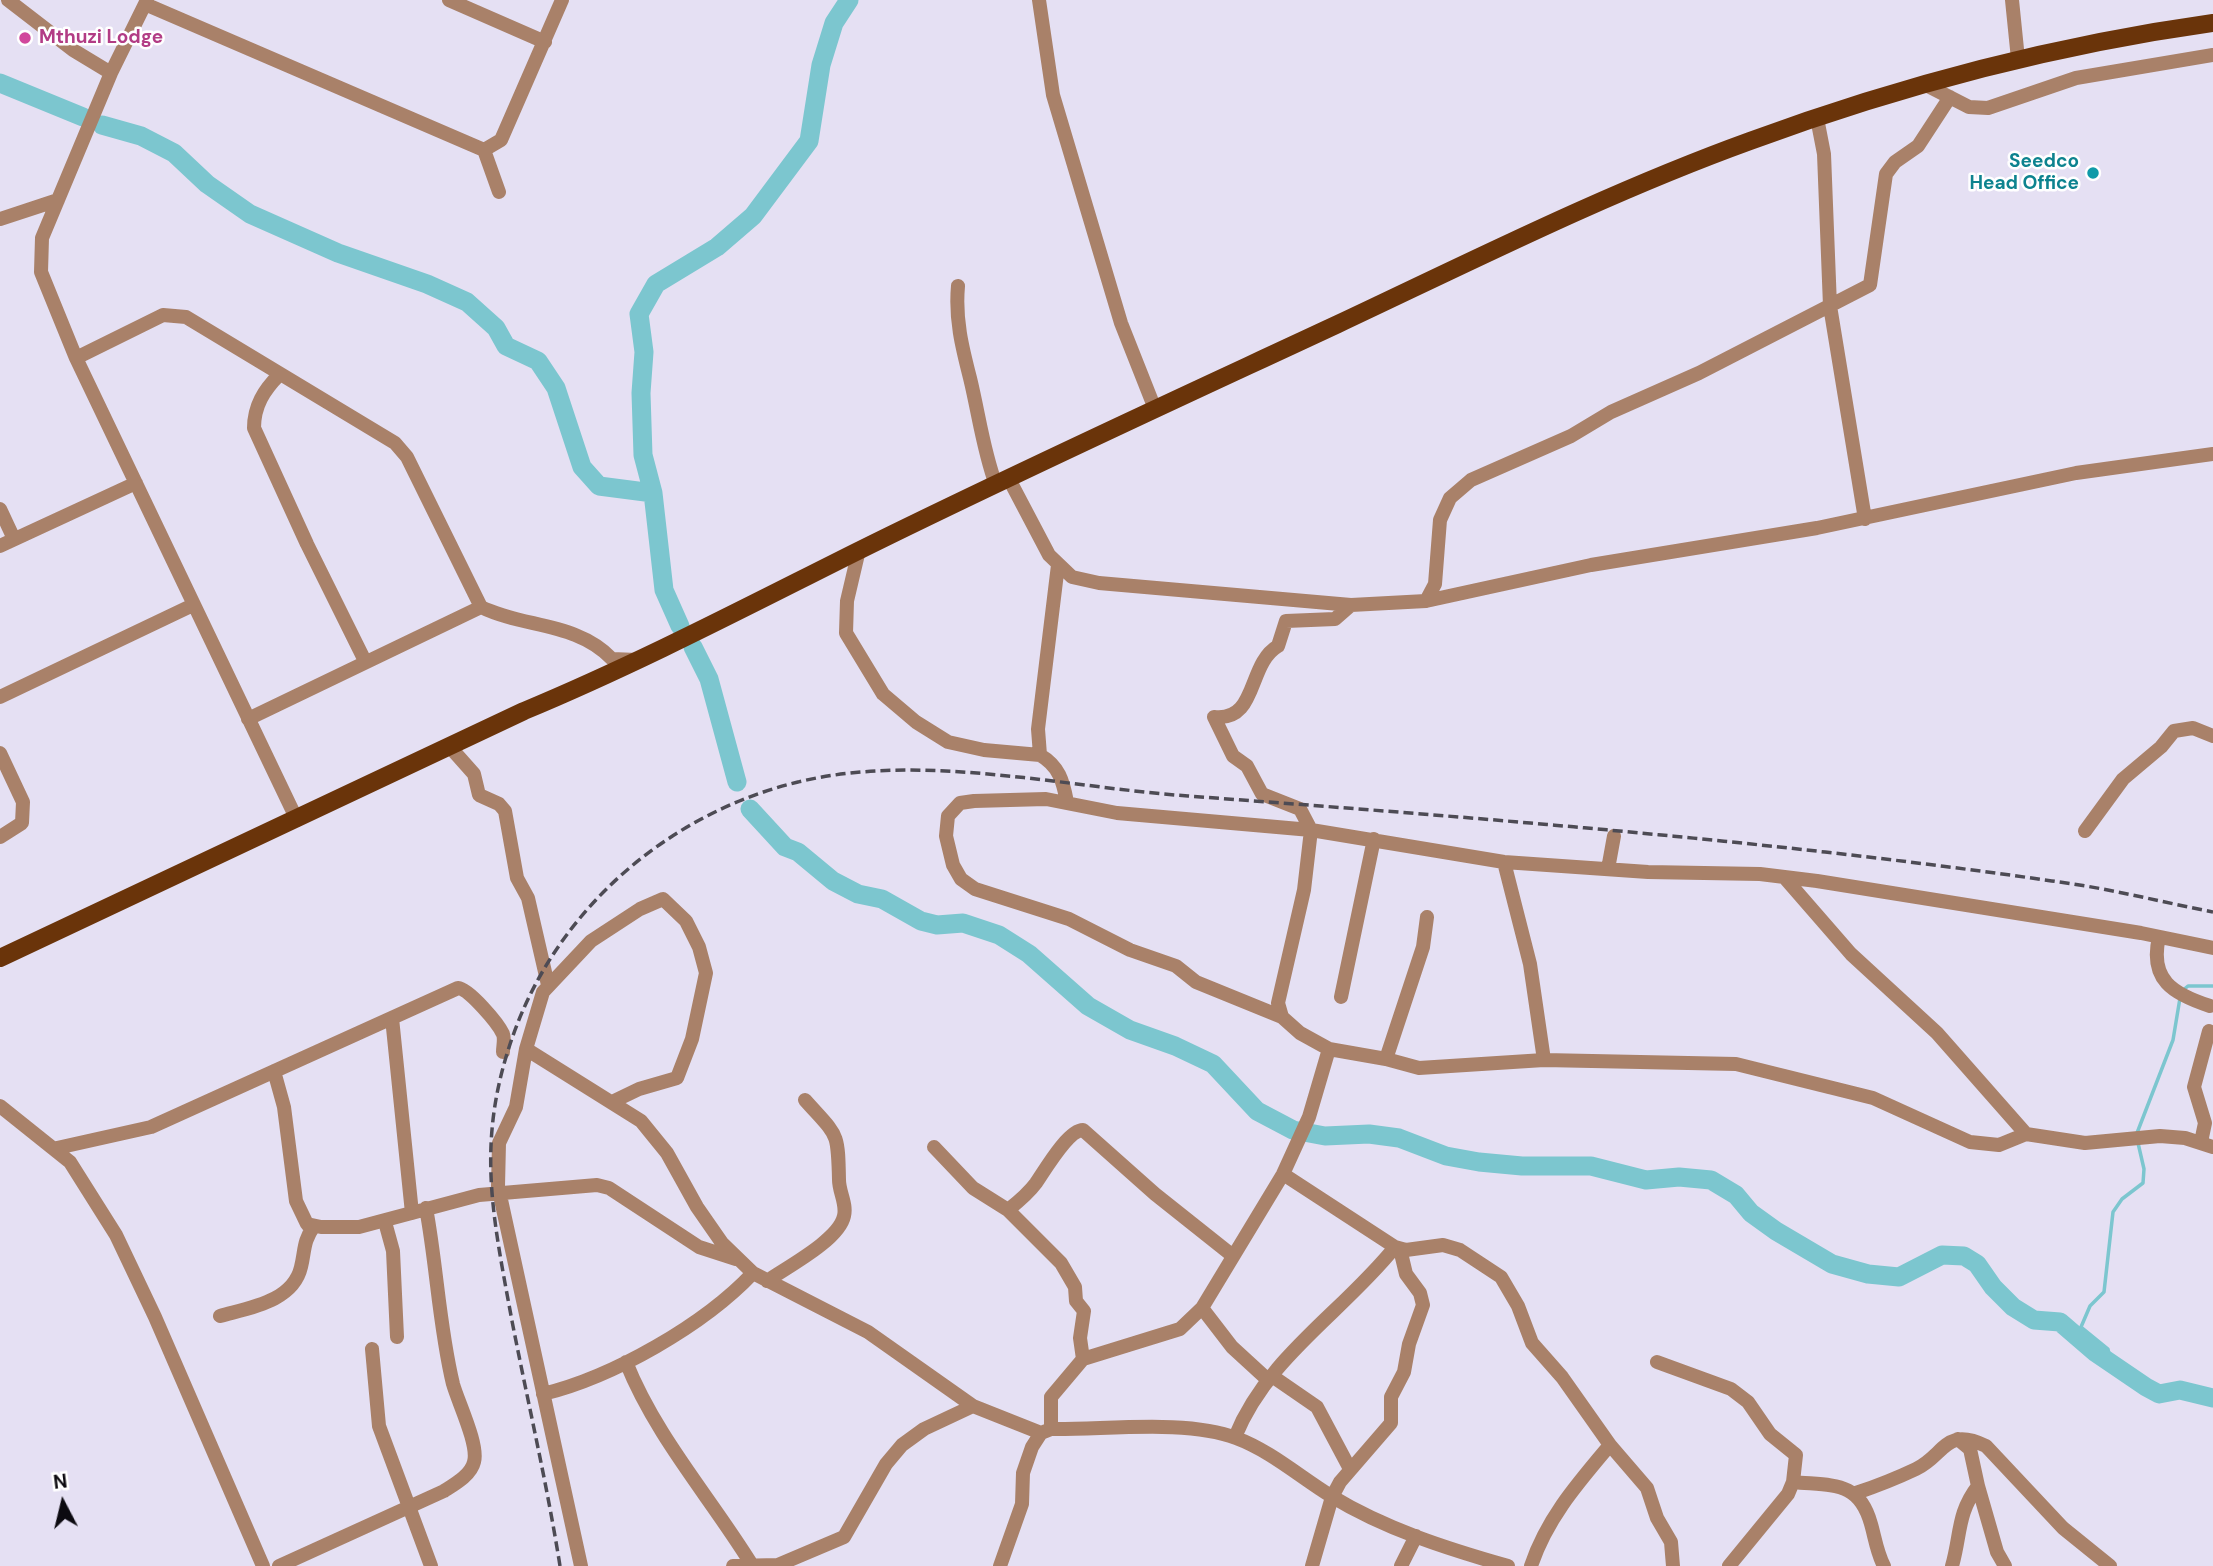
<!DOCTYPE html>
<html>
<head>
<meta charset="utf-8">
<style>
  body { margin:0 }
  #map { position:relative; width:2213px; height:1566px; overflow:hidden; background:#e5e0f3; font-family:"DM Sans",sans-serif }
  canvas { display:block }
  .north { position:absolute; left:28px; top:1468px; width:70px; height:70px; -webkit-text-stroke:5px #fff; paint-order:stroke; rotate:353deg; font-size:19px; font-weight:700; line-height:28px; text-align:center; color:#0c0a10 }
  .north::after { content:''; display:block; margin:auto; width:24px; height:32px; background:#0c0a10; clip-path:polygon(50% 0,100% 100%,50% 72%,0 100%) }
</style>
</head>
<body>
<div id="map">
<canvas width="2213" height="1566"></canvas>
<div class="north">N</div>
</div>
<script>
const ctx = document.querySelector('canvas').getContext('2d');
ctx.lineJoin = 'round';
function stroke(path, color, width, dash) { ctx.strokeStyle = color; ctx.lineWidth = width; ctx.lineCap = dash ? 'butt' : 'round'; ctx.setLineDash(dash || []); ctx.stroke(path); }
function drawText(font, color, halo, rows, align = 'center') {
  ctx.font = font + ' "DM Sans",sans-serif'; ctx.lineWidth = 5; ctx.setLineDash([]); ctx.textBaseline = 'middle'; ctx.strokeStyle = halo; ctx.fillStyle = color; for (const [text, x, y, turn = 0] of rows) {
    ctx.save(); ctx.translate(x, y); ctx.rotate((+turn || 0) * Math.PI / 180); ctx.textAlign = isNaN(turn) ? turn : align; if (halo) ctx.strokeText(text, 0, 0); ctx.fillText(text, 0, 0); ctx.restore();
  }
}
stroke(new Path2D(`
  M 2182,991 L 2188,986 L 2213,986
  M 2137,1133 L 2173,1040 L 2180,998
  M 2111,1363 L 2108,1349 L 2081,1327 L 2090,1306 L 2104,1292 L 2113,1212 L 2122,1199 L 2143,1183 L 2144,1169 L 2138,1143`), '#7cc6cf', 3.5);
stroke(new Path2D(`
  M 0,83 L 83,117
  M 102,125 L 141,136 L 174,153 L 207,184 L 250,214 L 338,253 L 427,284 L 467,302 L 496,328 L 506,346 L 538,361 L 556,388 L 582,467 L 599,486 L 653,493
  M 680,626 L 664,590 L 653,493 L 643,455 L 641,393 L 644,352 L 639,314 L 656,284 L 717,247 L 753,216 L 809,141 L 821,65 L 834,23 L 849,0
  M 693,647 L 709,679 L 737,782
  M 750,809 L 785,847 L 798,852 L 833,881 L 858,894 L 882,899 L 921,921 L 937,925 L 963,923 L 999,935 L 1029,954 L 1088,1006 L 1130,1030 L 1175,1046 L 1213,1064 L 1257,1111 L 1293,1130 L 1325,1136 L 1369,1134 L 1399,1138 L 1446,1156 L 1479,1162 L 1522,1166 L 1591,1166 L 1646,1180 L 1679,1177 L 1711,1180 L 1736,1195 L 1751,1213 L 1776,1231 L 1832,1264 L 1868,1274 L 1899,1277 L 1942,1255 L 1964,1256 L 1977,1264 L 1993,1287 L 2013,1307 L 2034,1320 L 2060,1322 L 2096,1353 L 2146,1387 L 2159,1394 L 2180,1390 L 2213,1398`), '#7cc6cf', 19);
stroke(new Path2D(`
  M 8,0 L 73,50 L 111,73
  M 147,0 L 111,73 L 42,238 L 41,272 L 76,358 L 297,820
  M 449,0 L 545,42
  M 1039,0 L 1053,95 L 1121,323 L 1155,409
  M 2012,0 L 2018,59
  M 145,4 L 484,150 L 501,140 L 562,0
  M 1926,85 L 1969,107 L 1988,108 L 2076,78 L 2213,55
  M 1817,118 L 1824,154 L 1830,306 L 1865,519
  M 484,150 L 499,192
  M 0,219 L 58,200
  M 958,286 C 955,319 962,347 970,378 C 979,415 983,450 996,485
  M 76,358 L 163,315 L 186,317 L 395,443 L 407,457 L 481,607 C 524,628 577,622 612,659 L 637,660
  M 279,375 C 264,390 254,406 254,428 L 307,544 L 365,661
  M 1009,479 L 1049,555 L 1072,577 L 1099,583 L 1351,605 L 1426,601 L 1591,565 L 1817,528 L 2076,473 L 2213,454
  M 0,509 L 14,539
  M 0,546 L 136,483
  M 859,550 L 847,601 L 846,633 L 883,694 L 916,722 L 948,742 L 984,750 L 1040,755 C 1059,766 1063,781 1067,802
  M 1426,601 L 1435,584 L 1440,520 L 1450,498 L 1471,480 L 1571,436 L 1611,412 L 1699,373 L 1870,285 L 1886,174 L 1895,162 L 1918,146 L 1950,97
  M 1351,605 L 1335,619 L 1286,621 L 1278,646 C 1247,664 1258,722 1214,717 L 1233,756 L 1247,766 L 1262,794 L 1300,809 L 1311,830 L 1304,890 L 1278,1003 L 1282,1017 L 1300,1033 L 1329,1049 L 1386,1059 L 1419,1068 L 1544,1060 L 1736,1064 L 1873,1098 L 1970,1142 L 1999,1145 L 2026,1134
  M 0,697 L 193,605
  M 248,719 L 481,607
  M 450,747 L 474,774 L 479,795 L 499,804 L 505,811 L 517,878 L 528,898 L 548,985
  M 0,753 L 23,802 L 22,823 L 0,837
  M 1040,755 L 1038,729 L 1058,565
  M 2085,831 L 2123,779 L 2161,747 L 2174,731 L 2193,728 L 2213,736
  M 1504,862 L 1530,964 L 1544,1060
  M 1608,869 L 1614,836
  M 1784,877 L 1851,954 L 1937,1033 L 2026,1134 L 2085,1143 L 2160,1136 L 2185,1138 L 2213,1147
  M 2159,937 C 2149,980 2173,994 2210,1006
  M 1341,997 L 1374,839
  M 1282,1017 L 1196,982 L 1176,966 L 1130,950 L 1069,919 L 975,889 L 961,879 L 953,865 L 946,836 L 948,816 L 960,803 L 974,801 L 1046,799 L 1117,813 L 1311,830 L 1504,862 L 1648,872 L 1760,874 L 1817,881 L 2141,933 L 2213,948
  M 392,1018 L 412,1213
  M 526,1049 L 641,1121 L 667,1153 L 697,1207 L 722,1243 L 753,1273 L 868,1332 L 973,1406 L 1041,1433 L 1051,1429 C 1104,1430 1187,1419 1236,1438 C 1271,1451 1300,1477 1331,1496 C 1385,1529 1448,1549 1508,1566
  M 1386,1059 L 1423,947 L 1427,917
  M 274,1071 L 284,1107 L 296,1201 L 307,1224 L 321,1227 L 359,1227 L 479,1195 L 597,1185 L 609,1188 L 699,1247 L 736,1259
  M 0,1106 L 70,1162 L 116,1235 L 155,1317 L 263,1566
  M 2201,1142 L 2205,1123 L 2194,1087 L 2209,1031
  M 934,1147 L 973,1188 L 1008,1210 L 1061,1263 L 1075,1287 L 1076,1301 L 1084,1311 L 1080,1338 L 1083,1359
  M 57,1148 L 151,1127 L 458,988 C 469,989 498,1023 503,1034 C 505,1039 503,1046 503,1052
  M 1283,1174 L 1395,1247 L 1406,1250 L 1443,1245 L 1460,1250 L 1501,1277 L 1518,1306 L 1532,1343 L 1562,1377 L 1610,1445 L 1647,1488 L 1657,1518 L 1671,1542 L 1673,1566
  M 1008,1210 C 1018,1202 1028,1194 1036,1183 C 1045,1170 1068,1130 1083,1130 L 1155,1194 L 1233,1256
  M 385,1222 L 393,1251 L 397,1337
  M 767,1281 C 787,1267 839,1240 844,1216 C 847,1204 839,1192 839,1180 C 838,1130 838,1137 805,1100
  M 1202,1308 L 1232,1347 L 1268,1380
  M 220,1316 C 248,1308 293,1302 301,1267 C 305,1251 303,1241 314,1226
  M 372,1349 L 379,1426 L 431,1566
  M 626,1362 C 656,1437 710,1497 752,1565
  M 1657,1362 L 1731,1389 L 1748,1402 L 1770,1434 L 1796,1455 L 1793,1482 L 1788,1494 L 1729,1566
  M 1272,1376 L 1317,1407 L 1350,1469
  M 543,1394 C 613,1377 704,1325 753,1273
  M 1051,1429 L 1051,1397 L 1083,1359 L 1180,1329 L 1202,1308 L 1283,1174 L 1309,1117 L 1329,1049
  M 1235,1437 C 1267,1357 1343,1312 1395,1247
  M 1793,1482 C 1832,1486 1859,1480 1871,1524 C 1875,1538 1877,1553 1884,1566
  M 1978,1486 L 1997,1552 L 2005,1566
  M 1856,1493 C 1877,1486 1897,1478 1916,1469 C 1945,1455 1945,1426 1986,1446 L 2063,1528 L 2110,1566
  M 279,1566 L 444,1491 C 455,1484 471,1475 474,1462 C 479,1445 458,1402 453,1384 C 439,1326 437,1267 426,1208
  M 581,1566 L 498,1186 L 499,1143 L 516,1107 L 526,1049 L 543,992 L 591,941 L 640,909 L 663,899 L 686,921 L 699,947 L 706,973 L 692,1039 L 677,1078 L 639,1089 L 612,1102
  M 733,1566 L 778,1565 L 844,1537 L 886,1464 L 902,1445 L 924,1429 L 973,1406
  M 1000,1566 L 1022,1504 L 1023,1473 L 1032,1447 L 1041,1433
  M 1312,1566 L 1332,1497 L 1340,1482 L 1391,1423 L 1391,1397 L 1404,1372 L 1409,1344 L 1423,1305 L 1420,1293 L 1406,1274 L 1400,1249
  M 1401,1566 L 1416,1536
  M 1531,1566 C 1547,1518 1578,1483 1610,1445
  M 1952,1566 C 1961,1535 1957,1513 1978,1486 L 1970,1449 L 1958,1439`), '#a98169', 14);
stroke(new Path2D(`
  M 0,958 L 524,711 C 637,664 746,607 856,552 C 1015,473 1177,399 1338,324 C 1474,260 1609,192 1750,141 C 1900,86 2055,45 2213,23`), '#6a340a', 18);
stroke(new Path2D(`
  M 560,1566 C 547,1484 528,1403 512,1321 C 492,1212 475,1139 515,1030 C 561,906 670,813 798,782 C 922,752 1062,787 1188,796 C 1483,818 1780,841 2073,884 C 2120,891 2166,903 2213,912`), '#4d4b54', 3.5, [10, 5]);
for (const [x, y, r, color] of [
  [25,38,7,"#d1479c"],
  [2093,173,7,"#0f9aa8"]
]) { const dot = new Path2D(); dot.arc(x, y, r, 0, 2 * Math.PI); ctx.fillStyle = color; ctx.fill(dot); stroke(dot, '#fff', 2.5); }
drawText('bold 19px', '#b23c85', '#fff', [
  ["Mthuzi Lodge",39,38]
], 'left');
drawText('bold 19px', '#0d838f', '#fff', [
  ["Seedco",2079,162],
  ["Head Office",2079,184]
], 'right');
</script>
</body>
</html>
